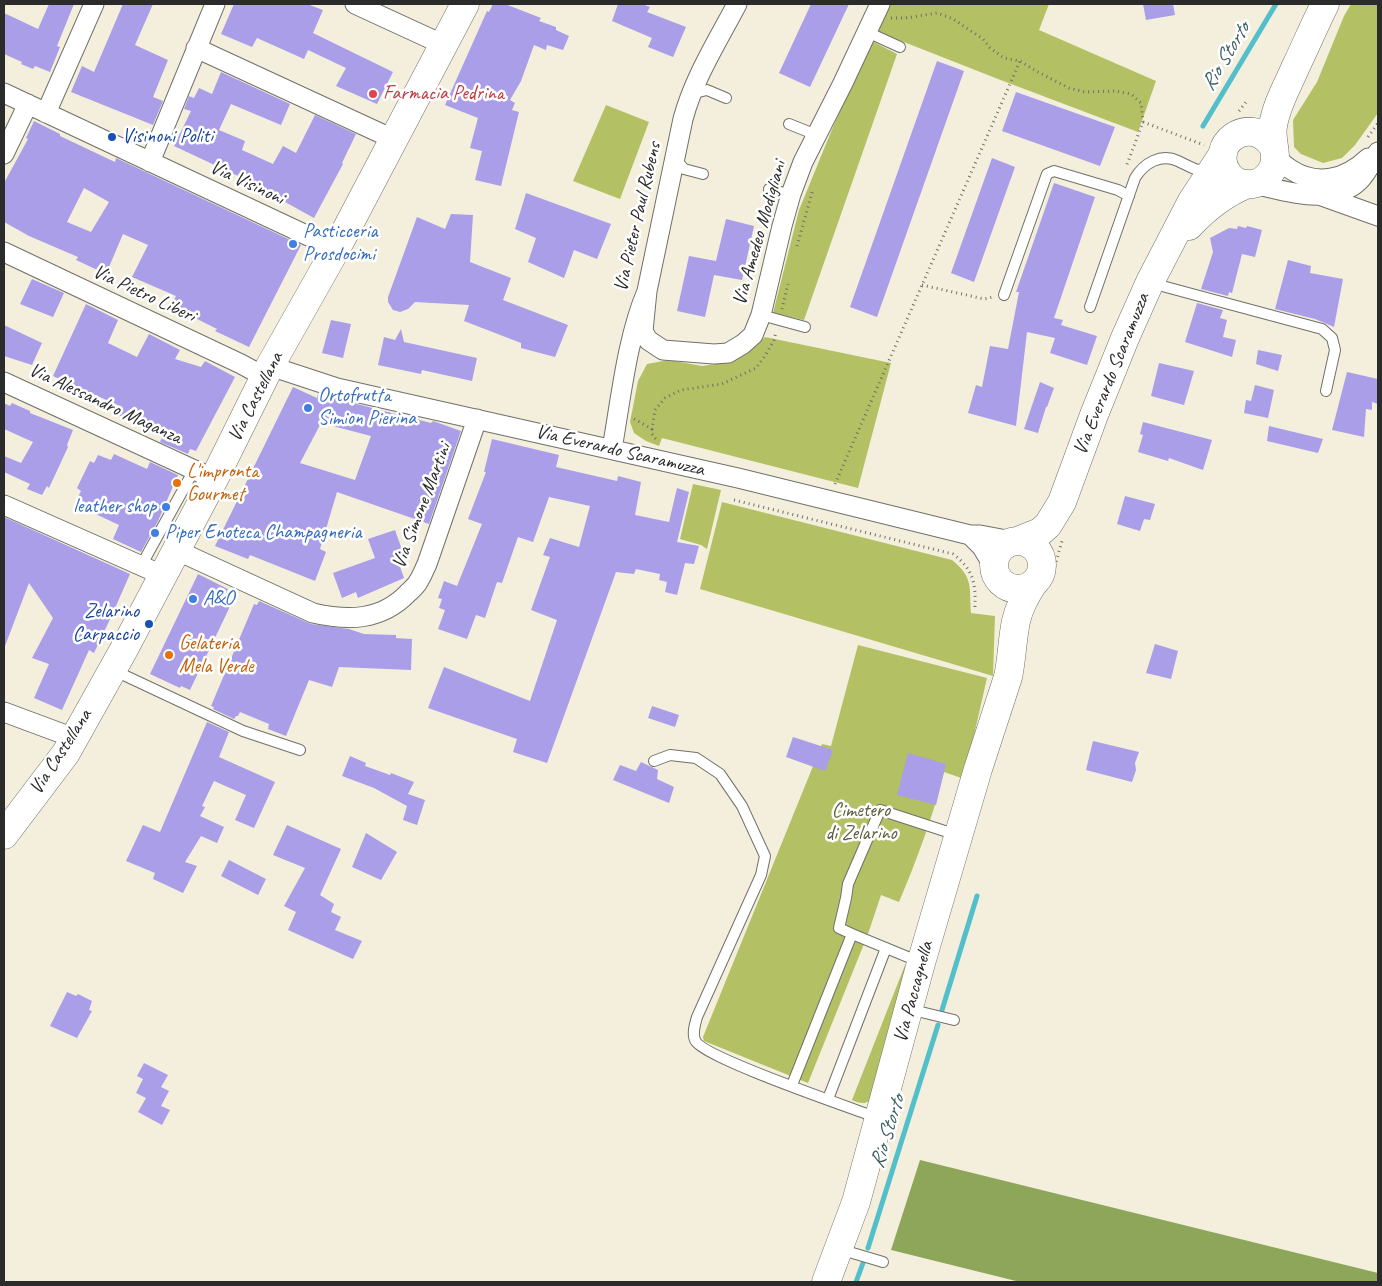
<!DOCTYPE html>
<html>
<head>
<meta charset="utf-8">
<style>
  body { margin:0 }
  #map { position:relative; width:1382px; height:1286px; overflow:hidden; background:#f3efdc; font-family:Caveat,sans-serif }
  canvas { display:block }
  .frame { position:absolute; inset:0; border:5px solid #2b2b2b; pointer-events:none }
</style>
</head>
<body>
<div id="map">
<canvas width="1382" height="1286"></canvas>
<div class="frame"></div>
</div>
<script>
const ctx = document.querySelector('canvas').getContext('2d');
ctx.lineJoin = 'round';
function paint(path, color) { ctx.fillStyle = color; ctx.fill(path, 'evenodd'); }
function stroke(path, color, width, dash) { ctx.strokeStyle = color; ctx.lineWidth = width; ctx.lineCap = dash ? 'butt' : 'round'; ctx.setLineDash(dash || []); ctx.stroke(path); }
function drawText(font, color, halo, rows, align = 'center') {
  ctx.font = font + ' Caveat,sans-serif'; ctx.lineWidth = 5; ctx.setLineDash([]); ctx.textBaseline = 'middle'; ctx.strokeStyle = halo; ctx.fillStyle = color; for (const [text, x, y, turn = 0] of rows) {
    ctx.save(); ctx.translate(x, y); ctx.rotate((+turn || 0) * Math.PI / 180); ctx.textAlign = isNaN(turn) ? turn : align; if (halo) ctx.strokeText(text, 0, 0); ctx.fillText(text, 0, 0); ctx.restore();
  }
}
paint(new Path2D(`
  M 890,4 L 1049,4 L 1039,30 L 1156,81 L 1138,132 L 998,79 L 876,31 Z
  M 1351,4 L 1378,4 L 1378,113 L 1355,145 L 1342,158 L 1323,163 L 1301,154 L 1294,147 L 1293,120 L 1317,82 L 1344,16 Z
  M 872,41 L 897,54 L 804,320 L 773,313 L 799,210 L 833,127 Z
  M 606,105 L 649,122 L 620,199 L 573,181 Z
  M 765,337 L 891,363 L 858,488 L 662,438 L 659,446 L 646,441 L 634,433 L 630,422 L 638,381 L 647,364 L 669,360 L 702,366 L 729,362 L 746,353 Z
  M 693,484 L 721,490 L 707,549 L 701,545 L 680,539 Z
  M 722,502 L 952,560 C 974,578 969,587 971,613 L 995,616 L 993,676 L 700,589 Z
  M 858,645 L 987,678 L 964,779 L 944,772 C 933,817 917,859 899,902 L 881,895 L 868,934 L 808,1083 L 704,1041 L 703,1037 L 822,744 L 831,746 Z
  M 905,965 L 907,966 L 871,1100 C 864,1105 859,1103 852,1100 Z`), '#b3c063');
paint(new Path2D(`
  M 920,1160 L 1378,1273 L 1378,1282 L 1020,1282 L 891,1250 Z`), '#8ea659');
stroke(new Path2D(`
  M 1203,126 L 1276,4
  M 942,1010 L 977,896
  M 868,1248 L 938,1025
  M 856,1282 L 863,1263`), '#52bfcb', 5);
paint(new Path2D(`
  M 49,4 L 74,4 L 57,46 L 60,47 L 50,72 L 35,66 L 33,69 L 21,64 L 22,62 L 4,54 L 4,13 L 38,29 Z
  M 123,4 L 153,4 L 135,45 L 168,60 L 153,97 L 163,101 L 153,125 L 71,92 L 82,66 L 94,72 Z
  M 234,4 L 307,4 L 323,10 L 313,33 L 393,72 L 377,104 L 336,86 L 346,68 L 308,50 L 304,59 L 257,38 L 252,47 L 221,34 Z
  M 493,4 L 505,4 L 541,18 L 539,21 L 556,27 L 556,30 L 569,36 L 563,50 L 547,45 L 546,50 L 534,45 L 521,81 L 510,100 L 515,103 L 512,110 L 519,112 L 501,186 L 475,180 L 482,151 L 470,148 L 478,118 L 445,105 L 487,11 L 489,12 Z
  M 618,4 L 642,4 L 650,7 L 647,12 L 686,27 L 673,57 L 648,47 L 652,38 L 612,21 Z
  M 811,4 L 849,4 L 810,87 L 779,73 Z
  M 1143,4 L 1173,4 L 1175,15 L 1146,20 Z
  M 937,61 L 964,71 L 877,317 L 850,307 Z
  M 221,72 L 290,104 L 281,125 L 231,104 L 219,130 L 245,141 L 242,150 L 273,164 L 283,146 L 296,153 L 315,115 L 356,134 L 342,163 L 343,164 L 314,218 L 267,192 L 268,190 L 174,146 L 191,111 L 184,109 L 189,96 L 194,98 L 199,88 L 212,94 Z
  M 1016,92 L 1115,127 L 1100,166 L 1002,131 Z
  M 34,121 L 60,134 L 60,136 L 115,162 L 116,158 L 301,245 L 249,347 L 215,331 L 217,329 L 183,312 L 184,310 L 172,304 L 176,296 L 132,277 L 148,245 L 123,234 L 106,274 L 76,260 L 78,257 L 29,236 L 4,222 L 4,183 L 28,139 L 26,138 ZM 84,188 L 109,202 L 91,232 L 67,222 Z
  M 992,158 L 1015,167 L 974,282 L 951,273 Z
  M 1054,183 L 1095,197 L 1054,318 L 1063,320 L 1061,325 L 1097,336 L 1087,365 L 1050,353 L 1055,338 L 1027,332 L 1016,426 L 968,413 L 976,385 L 982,387 L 990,346 L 1008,349 L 1019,292 L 1016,292 Z
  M 526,193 L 611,224 L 597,259 L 574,250 L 564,278 L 528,262 L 536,238 L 515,229 Z
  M 451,214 L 473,215 L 470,262 L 511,278 L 503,300 L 568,325 L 555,357 L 521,348 L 521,343 L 464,321 L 469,305 L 415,302 L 408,309 L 400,312 L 393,310 L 388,302 L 388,297 L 417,217 L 445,229 Z
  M 726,219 L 754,226 L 742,280 L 714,275 L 705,317 L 677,311 L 689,256 L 716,261 Z
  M 1238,226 L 1246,228 L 1247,226 L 1262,230 L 1255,257 L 1242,254 L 1232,293 L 1229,292 L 1228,296 L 1201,289 L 1213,252 L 1210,238 L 1229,228 L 1237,229 Z
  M 1288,260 L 1311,266 L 1310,273 L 1343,279 L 1334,327 L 1315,319 L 1275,309 Z
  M 32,279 L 64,293 L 53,317 L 20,304 Z
  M 1197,303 L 1223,310 L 1220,318 L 1227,320 L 1223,337 L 1236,340 L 1232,357 L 1185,342 Z
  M 86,304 L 118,320 L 108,343 L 137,357 L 149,334 L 180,350 L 175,359 L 201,367 L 205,361 L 235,377 L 196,451 L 190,449 L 188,454 L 160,442 L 163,435 L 118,415 L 122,407 L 53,376 Z
  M 331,320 L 351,324 L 343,358 L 322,353 Z
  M 4,325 L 42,343 L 32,365 L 4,356 Z
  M 401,329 L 404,342 L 477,358 L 472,381 L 422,370 L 421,374 L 378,365 L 384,337 L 395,340 Z
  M 1258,350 L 1282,355 L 1278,371 L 1256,364 Z
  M 1159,363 L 1194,371 L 1184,405 L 1151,396 Z
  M 1347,372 L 1378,379 L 1378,404 L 1372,402 L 1372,410 L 1366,409 L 1364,437 L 1332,430 Z
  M 1040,382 L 1054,388 L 1047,407 L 1046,407 L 1038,433 L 1024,429 Z
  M 1255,385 L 1274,390 L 1268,418 L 1244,413 L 1246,400 L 1251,401 Z
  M 293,387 L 317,398 L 318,394 L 431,423 L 433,421 L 461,431 L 429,524 L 337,492 L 320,549 L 326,552 L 315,581 L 250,555 L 248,559 L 215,546 ZM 321,423 L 371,436 L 355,480 L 300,463 Z
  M 4,403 L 10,406 L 12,403 L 30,411 L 30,413 L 73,430 L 67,445 L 68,447 L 49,488 L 47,486 L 42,495 L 27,489 L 30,484 L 4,472 L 4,456 L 21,463 L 33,442 L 4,429 Z
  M 1143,422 L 1212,440 L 1203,470 L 1169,458 L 1168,461 L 1138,452 L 1143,435 L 1140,434 Z
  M 1269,426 L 1323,439 L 1318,453 L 1267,441 Z
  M 492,439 L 559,455 L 556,467 L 617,481 L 618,476 L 641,482 L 635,515 L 669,522 L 677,488 L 689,492 L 677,542 L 699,546 L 694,564 L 685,563 L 677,595 L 665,592 L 667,582 L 659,580 L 660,574 L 636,569 L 634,574 L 616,572 L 547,763 L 513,752 L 517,739 L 428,708 L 444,667 L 530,701 L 557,620 L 531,610 L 550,557 L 543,555 L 550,538 L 579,547 L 590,506 L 549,497 L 533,542 L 518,537 L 502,583 L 497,582 L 485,618 L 476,615 L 467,639 L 438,629 L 445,610 L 439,608 L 442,599 L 438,598 L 444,581 L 457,586 L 482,524 L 468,519 L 486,472 L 484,472 Z
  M 114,454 L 147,469 L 150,462 L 178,475 L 158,521 L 141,552 L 113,539 L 119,525 L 89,511 L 92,505 L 77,499 L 81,491 L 77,488 L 90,461 L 94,463 L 98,455 L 111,460 Z
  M 1125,496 L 1155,504 L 1150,520 L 1144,519 L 1140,531 L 1117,524 Z
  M 4,517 L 130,574 L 112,615 L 94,653 L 89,650 L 62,710 L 34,698 L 49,664 L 32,658 L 53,618 L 29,583 L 5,646 L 4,646 Z
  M 395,530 L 406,561 L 399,564 L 404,578 L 358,598 L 356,592 L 342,598 L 333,573 L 375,558 L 368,539 Z
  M 198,574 L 228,589 L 226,592 L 235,596 L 190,690 L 181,686 L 180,688 L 150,674 Z
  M 259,601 L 311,624 L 349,629 L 364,634 L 396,635 L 396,638 L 412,639 L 411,670 L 339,667 L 332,687 L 309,680 L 286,736 L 268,729 L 269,724 L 240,712 L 238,716 L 236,716 L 234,719 L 213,709 L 214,707 L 211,706 L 254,604 L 257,605 Z
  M 1155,644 L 1178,651 L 1171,679 L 1146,673 Z
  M 652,706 L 679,715 L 675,727 L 648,718 Z
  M 207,722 L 229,732 L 219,757 L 275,782 L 254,828 L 235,820 L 246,795 L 214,781 L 202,806 L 205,807 L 200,816 L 224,827 L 217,843 L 201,836 L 185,862 L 197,866 L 183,893 L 153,879 L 155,873 L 126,861 L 143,825 L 160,832 Z
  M 793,737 L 833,750 L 825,771 L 786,757 Z
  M 1093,741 L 1139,752 L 1135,763 L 1136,770 L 1132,782 L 1086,770 Z
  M 908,753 L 946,764 L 936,805 L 897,795 Z
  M 350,756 L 366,763 L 365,766 L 390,775 L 391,773 L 414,782 L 408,794 L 425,800 L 417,825 L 403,820 L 407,806 L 374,788 L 342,776 Z
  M 641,762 L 658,770 L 657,779 L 674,787 L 669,803 L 613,780 L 620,765 L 636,771 Z
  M 287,825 L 341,849 L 320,895 L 334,904 L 331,912 L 341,917 L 335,930 L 362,941 L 353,959 L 288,930 L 296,912 L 284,906 L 305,868 L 273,855 Z
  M 366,833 L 397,852 L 381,880 L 352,867 Z
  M 229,860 L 266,879 L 258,895 L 221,876 Z
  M 67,992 L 76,996 L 78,994 L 92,1001 L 89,1010 L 92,1011 L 77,1038 L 50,1026 Z
  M 144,1063 L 168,1075 L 161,1087 L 169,1091 L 161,1106 L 170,1110 L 162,1125 L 138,1112 L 146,1098 L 136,1093 L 143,1079 L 137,1076 Z`), '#aa9ee8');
const lane = new Path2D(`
  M 867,32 L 900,47
  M 690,94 L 707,90 L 726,98
  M 789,124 L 809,132 L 812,141
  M 674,157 L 684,169 L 703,174
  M 769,189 L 784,193 L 793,189
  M 1151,283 L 1322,329 L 1332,338 L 1335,350 L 1326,391
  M 1004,295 L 1047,174 L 1054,171 L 1118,190 L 1129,196
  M 1090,307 L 1135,178 C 1144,163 1161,153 1178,161 C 1189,166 1196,172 1208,170
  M 761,315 L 805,327
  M 141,566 L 194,470
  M 113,670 L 243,731 L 300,750
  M 654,761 L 670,755 L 696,758 L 720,774 L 742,806 L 765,856 L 761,875 L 697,1017 C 695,1024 692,1033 695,1040 C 701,1057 852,1108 878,1118
  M 852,934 L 839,928 L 846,898 L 848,884 L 880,810 L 957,835
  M 921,1012 L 954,1020
  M 792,1085 L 852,934 L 886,948
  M 828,1099 L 886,948 L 920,962
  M 839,1249 L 883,1262`);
const street = new Path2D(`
  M 355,4 L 444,45
  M 196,48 L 393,139
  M 4,93 L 336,249
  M 46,113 L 94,4
  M 1275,152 C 1277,160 1284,165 1290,169 C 1317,187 1346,179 1368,158
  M 4,154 L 28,104
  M 150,162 L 215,4
  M 1255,184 C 1286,192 1333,206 1359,181 C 1367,173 1372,162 1378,152
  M 1322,196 L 1378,216
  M 4,252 L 241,364 L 265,377
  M 647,291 L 643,331 L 648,340 L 663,350 L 714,354 L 728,353 L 743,344 L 753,335 L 761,315 L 782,226 L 791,194 L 803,162 L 843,83 L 880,4
  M 270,366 L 337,388 L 738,478 L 970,535 L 980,535 L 1012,541
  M 4,382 L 214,479
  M 612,449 C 621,398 627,338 647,291 L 683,119 C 694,78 717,42 737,4
  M 4,505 L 162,575
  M 970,535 L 982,547 L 994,567
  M 176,550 L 313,613 C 348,621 381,621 408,593 C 411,590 416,586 418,582 C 422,576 424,570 427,564 L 477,419
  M 4,712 L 74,738`);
const secondary = new Path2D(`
  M 4,835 L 66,753 L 123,651 L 214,479 L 270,366 L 336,249 L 465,4`);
const primary = new Path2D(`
  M 1272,145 C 1249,113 1207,145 1228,174 C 1238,188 1260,188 1270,173 C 1281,159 1270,142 1273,126 C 1276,105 1288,85 1296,66 C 1306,45 1315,24 1325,4
  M 1189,226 C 1206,208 1224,193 1248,184
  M 1020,540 L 1040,532 L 1048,525 L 1062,502 L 1094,415 L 1125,338 L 1150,282 L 1192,201 L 1223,154
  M994 565a24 24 0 1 1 48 0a24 24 0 1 1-48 0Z
  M 826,1282 L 856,1202 L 921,963 L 978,769 L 1008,677 C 1012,659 1012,640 1016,621 C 1019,608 1025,596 1033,584`);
stroke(lane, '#717069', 12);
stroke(street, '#717069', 21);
stroke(secondary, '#717069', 29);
stroke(primary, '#717069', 29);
stroke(new Path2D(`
  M 891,18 L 906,18 L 937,13 L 953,19 L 983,39 L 990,48 L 1004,58 L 1020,61 L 1036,71 L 1069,88 L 1085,92 L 1115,91 L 1131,94 L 1141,103 L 1143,122 L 1126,167
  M 1239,111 L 1246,102
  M 1143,122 L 1204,145
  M 1368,137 L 1378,123
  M 797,246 L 813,189
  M 922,285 L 984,299 L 993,297
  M 782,309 L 788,284
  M 634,419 L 652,429 L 655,410 L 665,398 L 681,390 L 722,384 L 756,368 L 765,356 L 774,340 L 776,332
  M 652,429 L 652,434 L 658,442
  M 835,484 L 1020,61
  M 734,500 L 953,554 C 973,569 976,583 975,607
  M 1052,576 L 1062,541`), '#717069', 3, [1, 4]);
stroke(lane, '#fff', 10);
stroke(street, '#fff', 19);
stroke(secondary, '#fff', 28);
stroke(primary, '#fff', 28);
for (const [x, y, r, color] of [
  [373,94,5,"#e0444e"],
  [112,137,5,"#1a4fb4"],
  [293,244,5,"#3f7fe0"],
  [308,408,5,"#3f7fe0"],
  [177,483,5,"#e8710a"],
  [166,507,5,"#3f7fe0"],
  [155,533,5,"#3f7fe0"],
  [193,599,5,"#3f7fe0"],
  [149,624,5,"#1a4fb4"],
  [169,655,5,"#e8710a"]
]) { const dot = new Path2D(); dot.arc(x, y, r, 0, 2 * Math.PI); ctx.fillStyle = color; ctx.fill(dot); stroke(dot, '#fff', 2); }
drawText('20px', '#be3a42', '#fff', [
  ["Farmacia Pedrina",383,94]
], 'left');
drawText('20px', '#164399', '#fff', [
  ["Visinoni Politi",122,137],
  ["Zelarino",139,612,"right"],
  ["Carpaccio",139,635,"right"]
], 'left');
drawText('20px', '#2b2b2b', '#fff', [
  ["Via Visinoni",247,183,25],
  ["Via Pieter Paul Rubens",638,217,-77],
  ["Via Amedeo Modigliani",760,233,-74],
  ["Via Pietro Liberi",144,294,25],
  ["Via Everardo Scaramuzza",1112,374,-68],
  ["Via Castellana",256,397,-63],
  ["Via Alessandro Maganza",105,404,25],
  ["Via Everardo Scaramuzza",620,451,13],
  ["Via Simone Martini",422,506,-69],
  ["Via Castellana",61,752,-57],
  ["Via Paccagnella",914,992,-75]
]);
drawText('20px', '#366cbe', '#fff', [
  ["Pasticceria",303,232],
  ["Prosdocimi",303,255],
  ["Ortofrutta",318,396],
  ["Simion Pierina",318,419],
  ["leather shop",156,507,"right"],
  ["Piper Enoteca Champagneria",165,533],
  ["A&O",203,599]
], 'left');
drawText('20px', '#c56008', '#fff', [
  ["L'impronta",187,472],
  ["Gourmet",187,495],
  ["Gelateria",179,644],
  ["Mela Verde",179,667]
], 'left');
drawText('20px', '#5b5f3f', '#fff', [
  ["Cimetero",861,811],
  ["di Zelarino",861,834]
]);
drawText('italic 21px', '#395f63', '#fff', [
  ["Rio Storto",1226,57,-59],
  ["Rio Storto",888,1132,-73]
]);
</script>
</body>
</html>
